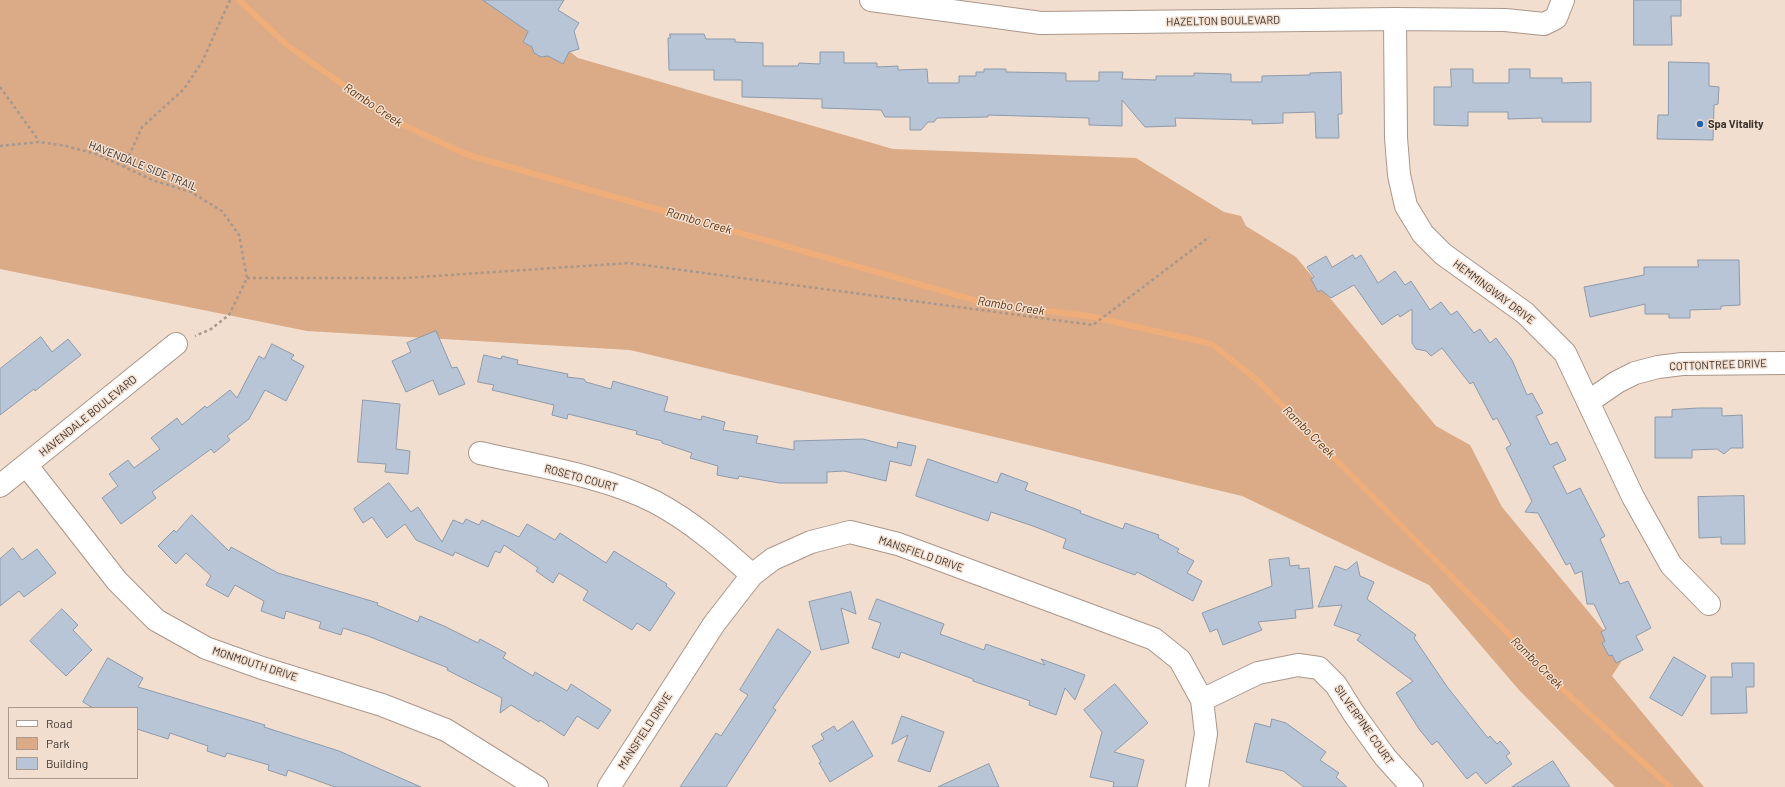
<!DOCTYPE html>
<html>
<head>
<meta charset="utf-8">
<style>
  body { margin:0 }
  #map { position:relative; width:1785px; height:787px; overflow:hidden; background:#f2decf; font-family:Barlow,sans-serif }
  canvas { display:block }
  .legend { position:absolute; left:8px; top:707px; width:130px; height:72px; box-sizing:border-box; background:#f2decf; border:1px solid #aa9a8f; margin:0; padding:5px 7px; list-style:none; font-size:12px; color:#3d352f }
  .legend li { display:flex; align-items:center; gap:8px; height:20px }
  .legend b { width:20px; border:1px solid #aa9a8f }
</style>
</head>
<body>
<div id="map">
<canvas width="1785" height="787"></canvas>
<ul class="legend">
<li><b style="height:5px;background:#fff"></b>Road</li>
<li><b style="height:11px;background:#daab86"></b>Park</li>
<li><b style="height:11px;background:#b7c5d7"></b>Building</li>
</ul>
</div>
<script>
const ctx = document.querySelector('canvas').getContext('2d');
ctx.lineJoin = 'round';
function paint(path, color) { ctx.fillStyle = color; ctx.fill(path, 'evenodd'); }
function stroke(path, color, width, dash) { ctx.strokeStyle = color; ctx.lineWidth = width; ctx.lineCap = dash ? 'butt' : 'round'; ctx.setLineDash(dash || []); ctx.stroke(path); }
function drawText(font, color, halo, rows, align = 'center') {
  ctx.font = font + ' Barlow,sans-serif'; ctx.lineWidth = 3; ctx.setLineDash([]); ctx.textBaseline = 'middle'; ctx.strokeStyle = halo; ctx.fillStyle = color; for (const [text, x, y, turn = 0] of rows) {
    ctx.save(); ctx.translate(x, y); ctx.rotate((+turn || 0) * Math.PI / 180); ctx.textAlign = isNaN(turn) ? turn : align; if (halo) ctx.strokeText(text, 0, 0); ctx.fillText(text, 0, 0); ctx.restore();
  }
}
paint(new Path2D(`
  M 0,0 L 505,0 L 578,58 L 893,149 L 1136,158 L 1224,212 L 1241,216 L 1246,226 L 1296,257 L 1436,426 L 1470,445 L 1502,507 L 1625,656 L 1612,676 L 1704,787 L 1615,787 L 1519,690 L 1429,585 L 1242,496 L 630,350 L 307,331 L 0,269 Z`), '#daab86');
stroke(new Path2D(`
  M 239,0 L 287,45 L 393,120 L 468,155 L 988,304 L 1089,316 L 1212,344 L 1257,380 L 1570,696 L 1670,787`), '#eead79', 6);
const building = new Path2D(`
  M 483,0 L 564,0 L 558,10 L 579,23 L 574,31 L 579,49 L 569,52 L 563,64 L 548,56 L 541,57 L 534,53 L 532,47 L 523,42 L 528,32 Z
  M 1634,0 L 1681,0 L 1681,16 L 1671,16 L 1672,45 L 1634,45 Z
  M 670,34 L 704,34 L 706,39 L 735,39 L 735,42 L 763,43 L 763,66 L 798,66 L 799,63 L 820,64 L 820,52 L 844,52 L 844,63 L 877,63 L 877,67 L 898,66 L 898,70 L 927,69 L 928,83 L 959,83 L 959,76 L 976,76 L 976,72 L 984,72 L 984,69 L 1006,69 L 1006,72 L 1066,73 L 1066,81 L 1099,81 L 1099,72 L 1123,72 L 1122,79 L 1156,80 L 1156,76 L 1194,76 L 1194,73 L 1231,74 L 1231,82 L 1262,82 L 1262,76 L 1310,75 L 1310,73 L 1341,72 L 1342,114 L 1338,114 L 1339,138 L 1316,138 L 1315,112 L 1283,113 L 1283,123 L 1252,124 L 1252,120 L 1175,118 L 1176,126 L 1145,127 L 1122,100 L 1122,126 L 1089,125 L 1089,118 L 988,115 L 988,117 L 937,118 L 934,122 L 928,122 L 921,130 L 910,130 L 910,117 L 885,117 L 881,110 L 822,108 L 822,99 L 742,97 L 742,80 L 714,80 L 714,70 L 669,70 L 668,38 L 670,38 Z
  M 1669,62 L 1709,63 L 1709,86 L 1719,87 L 1718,104 L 1714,105 L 1713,140 L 1657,139 L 1658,115 L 1668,115 Z
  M 1451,69 L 1473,69 L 1473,83 L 1509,83 L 1509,69 L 1530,69 L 1530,78 L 1562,78 L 1562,83 L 1591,82 L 1591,122 L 1542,122 L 1542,118 L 1508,119 L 1508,112 L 1468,112 L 1468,126 L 1434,125 L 1434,87 L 1451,87 Z
  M 1353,255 L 1355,259 L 1361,255 L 1378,283 L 1395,271 L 1405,285 L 1411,281 L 1430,310 L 1441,302 L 1451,315 L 1457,311 L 1474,333 L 1480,329 L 1490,343 L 1496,338 L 1512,360 L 1527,395 L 1532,393 L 1543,413 L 1536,416 L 1550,445 L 1557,442 L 1566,460 L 1553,466 L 1567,494 L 1580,488 L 1605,536 L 1600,539 L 1620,584 L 1628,581 L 1651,628 L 1636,636 L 1643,650 L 1616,663 L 1612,655 L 1609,656 L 1602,643 L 1605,641 L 1601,632 L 1606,629 L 1594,604 L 1587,604 L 1582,571 L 1575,574 L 1570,563 L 1566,565 L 1538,513 L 1525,512 L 1532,501 L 1506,448 L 1511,445 L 1497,418 L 1493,420 L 1473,382 L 1470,384 L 1442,348 L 1431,356 L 1426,351 L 1416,349 L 1412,343 L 1412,309 L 1400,317 L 1398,314 L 1382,325 L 1354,285 L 1331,298 L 1321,290 L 1318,292 L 1311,279 L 1314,277 L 1307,267 L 1326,256 L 1332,267 Z
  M 1698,260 L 1739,260 L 1740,305 L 1721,306 L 1721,309 L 1690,310 L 1690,318 L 1669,318 L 1669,314 L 1645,314 L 1645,304 L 1590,317 L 1584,287 L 1644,275 L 1644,267 L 1698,267 Z
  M 436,331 L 452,368 L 457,367 L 465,384 L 439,395 L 433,380 L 406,392 L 392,361 L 411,352 L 407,343 Z
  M 41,337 L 52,352 L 68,339 L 81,355 L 35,391 L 34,389 L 0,415 L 0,369 Z
  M 272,344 L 294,355 L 291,359 L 304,366 L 286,401 L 265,390 L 249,419 L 227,436 L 230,440 L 214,453 L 211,449 L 152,492 L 156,498 L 121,524 L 102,498 L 118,486 L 109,474 L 128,460 L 134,468 L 160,449 L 151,438 L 177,418 L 182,425 L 205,406 L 207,408 L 230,390 L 237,398 L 259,356 L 264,359 Z
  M 484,355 L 501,359 L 502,356 L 518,360 L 517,364 L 568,374 L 567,377 L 584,379 L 586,382 L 611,389 L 613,381 L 668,397 L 664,411 L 701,420 L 702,416 L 725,422 L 723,430 L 758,436 L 756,443 L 794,450 L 794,441 L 863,439 L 897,448 L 898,442 L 916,446 L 911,466 L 890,461 L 886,481 L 844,471 L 827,472 L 827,483 L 779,483 L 739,476 L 738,479 L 717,475 L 718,466 L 690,458 L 692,453 L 662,443 L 662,441 L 636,434 L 637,431 L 568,414 L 567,419 L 552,415 L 554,405 L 492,390 L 494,385 L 478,382 Z
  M 363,400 L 400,404 L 396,449 L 410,451 L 408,474 L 385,472 L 386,464 L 358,462 Z
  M 1699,408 L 1722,408 L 1722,416 L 1742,415 L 1743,448 L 1731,448 L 1724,454 L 1717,449 L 1692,450 L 1692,458 L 1655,458 L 1655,417 L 1672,417 L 1672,410 Z
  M 928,459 L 997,483 L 1001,473 L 1028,483 L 1025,490 L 1081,511 L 1080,513 L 1123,529 L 1125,523 L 1159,535 L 1158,538 L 1179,549 L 1177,552 L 1194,561 L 1187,573 L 1202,581 L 1193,601 L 1137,572 L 1135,575 L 1063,548 L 1066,539 L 1033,526 L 991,512 L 988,521 L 916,496 Z
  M 389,483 L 411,512 L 418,507 L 442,542 L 453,520 L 463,524 L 466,519 L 479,525 L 482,520 L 519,537 L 527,524 L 555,540 L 560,533 L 606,563 L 614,551 L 667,584 L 666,586 L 675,593 L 650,631 L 637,623 L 632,630 L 583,600 L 588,591 L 559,573 L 553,583 L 536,571 L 538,568 L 504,545 L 500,553 L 495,551 L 488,567 L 455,552 L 453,556 L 416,540 L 405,524 L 387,538 L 372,517 L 363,523 L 354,509 Z
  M 1744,496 L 1745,544 L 1721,544 L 1721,537 L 1699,538 L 1698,497 Z
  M 192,515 L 229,551 L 231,547 L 278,573 L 378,603 L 377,605 L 418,622 L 420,616 L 444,626 L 478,643 L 480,639 L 506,653 L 503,658 L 533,676 L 535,672 L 567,691 L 571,684 L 611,710 L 598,729 L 577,716 L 564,736 L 540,720 L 539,722 L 511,705 L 500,713 L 502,698 L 447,670 L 448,668 L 368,636 L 343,628 L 341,635 L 319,628 L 321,622 L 286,611 L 284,619 L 261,611 L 264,601 L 235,585 L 228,597 L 206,585 L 211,576 L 186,553 L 176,564 L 158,546 L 174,530 L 176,532 Z
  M 13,548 L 22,560 L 37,549 L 56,573 L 24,597 L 19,591 L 0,606 L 0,559 Z
  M 1289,558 L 1290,566 L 1299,565 L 1299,569 L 1309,568 L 1313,608 L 1295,610 L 1296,618 L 1258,622 L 1262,630 L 1223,645 L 1217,629 L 1210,632 L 1202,613 L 1272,586 L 1269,560 Z
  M 1357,562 L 1360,576 L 1374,582 L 1367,599 L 1416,635 L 1414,638 L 1448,688 L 1488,738 L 1490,736 L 1497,744 L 1500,741 L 1510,753 L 1506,756 L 1512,764 L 1486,784 L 1476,772 L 1467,779 L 1437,741 L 1432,745 L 1419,729 L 1396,693 L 1413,681 L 1357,640 L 1361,635 L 1334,625 L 1342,605 L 1318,607 L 1335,566 L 1346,570 Z
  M 851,592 L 856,614 L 841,608 L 849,643 L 821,650 L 809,602 Z
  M 877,599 L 944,624 L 940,634 L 984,650 L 986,644 L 1045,665 L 1041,659 L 1085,675 L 1075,700 L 1065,688 L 1056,715 L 1029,705 L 1030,701 L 973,681 L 973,679 L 901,652 L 899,658 L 872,648 L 881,623 L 869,619 Z
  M 62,609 L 78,625 L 73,630 L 92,650 L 66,676 L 30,641 Z
  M 778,629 L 811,652 L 773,708 L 776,710 L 726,787 L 680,787 L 716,733 L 721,736 L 748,695 L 740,690 Z
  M 1674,657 L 1706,676 L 1682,716 L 1650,698 Z
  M 108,658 L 143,678 L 138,687 L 265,725 L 264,727 L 339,751 L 421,787 L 335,787 L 288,770 L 286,776 L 268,770 L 269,765 L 227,753 L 225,757 L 207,751 L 208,746 L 170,733 L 168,739 L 137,729 L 137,708 L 93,708 L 83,702 Z
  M 1732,663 L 1754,663 L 1754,687 L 1746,687 L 1747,713 L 1711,714 L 1711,677 L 1732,677 Z
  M 1115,684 L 1148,723 L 1114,752 L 1144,760 L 1137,787 L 1113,787 L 1114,782 L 1090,777 L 1102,732 L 1084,710 Z
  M 902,716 L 944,732 L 930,772 L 898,761 L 908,735 L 892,744 Z
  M 1272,719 L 1286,723 L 1326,752 L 1320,760 L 1339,773 L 1336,777 L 1347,787 L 1304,787 L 1283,771 L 1246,762 L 1255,723 L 1270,727 Z
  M 853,721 L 873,756 L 830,782 L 819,763 L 821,762 L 812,746 L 824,739 L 821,734 L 834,726 L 837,731 Z
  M 1553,761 L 1570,787 L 1512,787 Z
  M 989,764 L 999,787 L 938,787 Z`);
paint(building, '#b7c5d7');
stroke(building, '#8c9aab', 1);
const minor = new Path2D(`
  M 871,0 L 1041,23 L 1395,19 L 1505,20 L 1544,24 L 1556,18 L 1563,0
  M 1395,19 L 1396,138 L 1399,175 L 1406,206 L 1423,234 L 1443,254 L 1525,313 L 1565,353 L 1633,497 L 1671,565 L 1709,604
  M 1588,402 L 1617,382 L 1635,373 L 1658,367 L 1682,364 L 1785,363
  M 480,453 C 536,466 604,476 655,502 C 691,521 722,548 752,575
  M 27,466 L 117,581 L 156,620 L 206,648 L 262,668 L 382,705 L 446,730 L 537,787
  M 0,486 L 176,344
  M 1202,700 L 1258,673 L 1298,665 L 1319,668 L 1336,685 L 1354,714 L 1385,757 L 1412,787
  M 609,787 L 714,624 L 752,575 L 773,559 L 811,542 L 850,532 L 898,544 L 1154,639 L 1180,660 L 1202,700 L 1206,734 L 1197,787`);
stroke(minor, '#aa978a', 24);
stroke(new Path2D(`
  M 0,87 L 39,141
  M 0,146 L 39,142 L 66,146 L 96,154 L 155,181 L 191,192 L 222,211 L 239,235 L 247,278 L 229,315 L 211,329 L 195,336
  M 124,167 L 142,127 L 184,89 L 202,62 L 230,0
  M 247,278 L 405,278 L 629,263 L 1093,325 L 1209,237`), '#a7988d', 2.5, [3, 3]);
stroke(minor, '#fff', 22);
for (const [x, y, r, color] of [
  [1700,124,4,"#1e63b3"]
]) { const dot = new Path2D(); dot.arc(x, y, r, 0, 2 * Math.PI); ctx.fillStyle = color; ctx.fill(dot); stroke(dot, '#f2decf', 1.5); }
drawText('11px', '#3d352f', '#f2decf', [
  ["HAZELTON BOULEVARD",1223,21,-1],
  ["HAVENDALE SIDE TRAIL",143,166,22],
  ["HEMMINGWAY DRIVE",1494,292,37],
  ["COTTONTREE DRIVE",1718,365,-2],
  ["HAVENDALE BOULEVARD",88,416,-39],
  ["ROSETO COURT",581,478,15],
  ["MANSFIELD DRIVE",921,554,19],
  ["MONMOUTH DRIVE",255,664,18],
  ["SILVERPINE COURT",1364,725,55],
  ["MANSFIELD DRIVE",645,731,-57]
]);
drawText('bold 11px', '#3d352f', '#f2decf', [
  ["Spa Vitality",1708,124]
], 'left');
drawText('italic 12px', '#5f350d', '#f2decf', [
  ["Rambo Creek",373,105,34],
  ["Rambo Creek",699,221,16],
  ["Rambo Creek",1011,306,9],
  ["Rambo Creek",1309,432,45],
  ["Rambo Creek",1537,663,45]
]);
</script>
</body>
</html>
